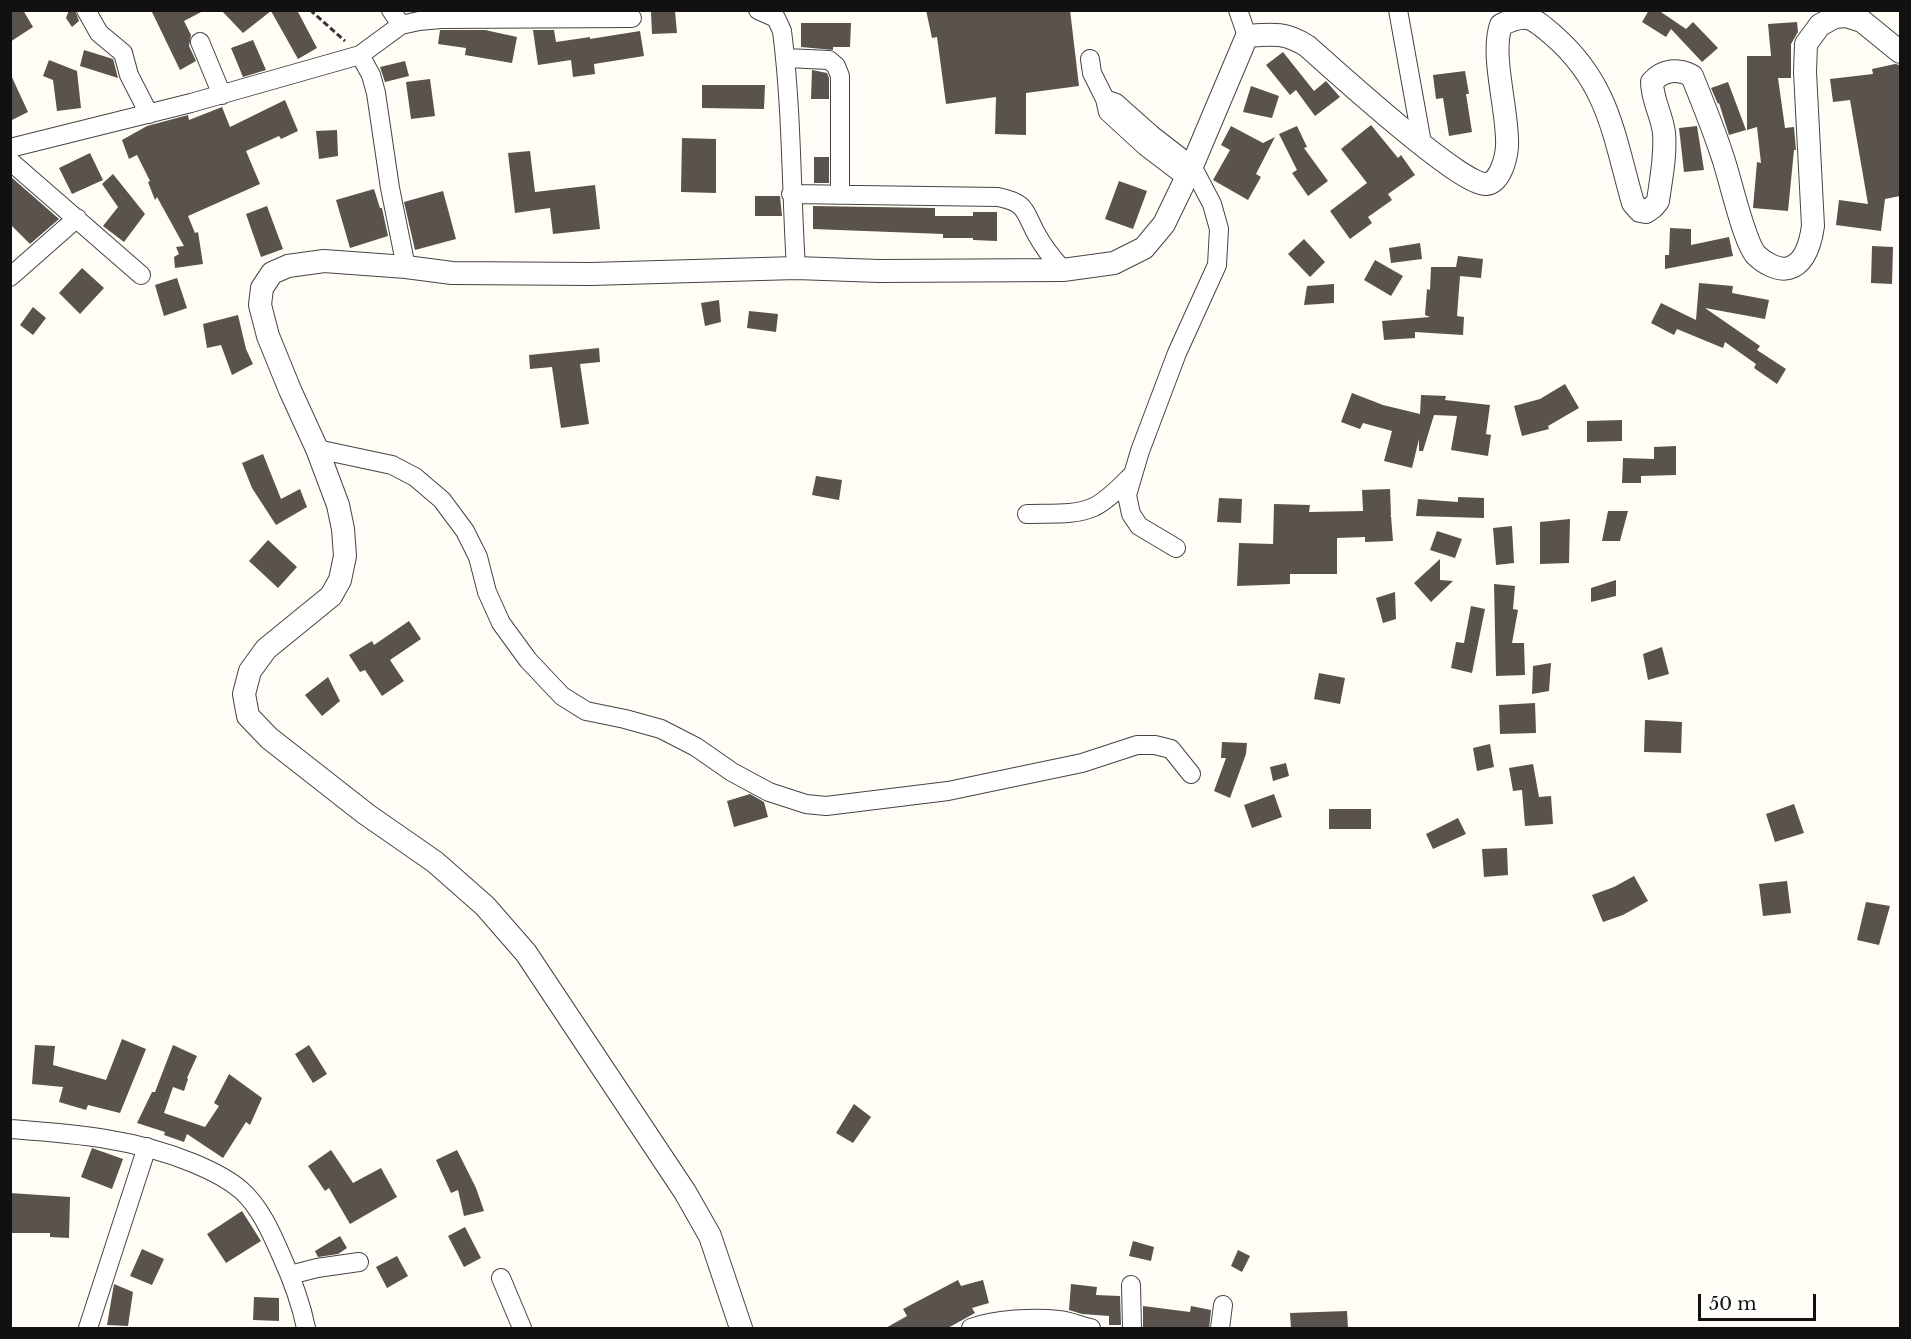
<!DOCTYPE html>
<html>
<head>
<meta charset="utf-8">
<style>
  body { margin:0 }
  #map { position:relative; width:1911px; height:1339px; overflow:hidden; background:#fffdf5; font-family:"Libre Baskerville",serif }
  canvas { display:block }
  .frame { position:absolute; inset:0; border:12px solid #111; pointer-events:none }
  .scale { position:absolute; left:1698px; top:1294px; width:118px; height:27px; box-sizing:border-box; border:3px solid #111; border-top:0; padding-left:8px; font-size:18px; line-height:21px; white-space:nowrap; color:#111; -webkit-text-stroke:4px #fff; paint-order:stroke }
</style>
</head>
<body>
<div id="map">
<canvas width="1911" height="1339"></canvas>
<div class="frame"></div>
<div class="scale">50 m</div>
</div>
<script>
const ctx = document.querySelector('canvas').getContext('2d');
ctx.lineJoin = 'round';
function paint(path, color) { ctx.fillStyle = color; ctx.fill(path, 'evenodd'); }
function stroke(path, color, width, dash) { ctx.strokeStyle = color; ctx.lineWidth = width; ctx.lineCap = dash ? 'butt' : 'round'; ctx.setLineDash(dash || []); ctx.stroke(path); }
paint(new Path2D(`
  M 10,10 L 23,10 L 33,27 L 10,42 Z
  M 69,10 L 75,10 L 79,21 L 72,27 L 66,18 Z
  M 151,10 L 205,10 L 184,21 L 191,35 L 189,46 L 196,61 L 180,70 Z
  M 221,10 L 297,10 L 317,48 L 298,59 L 271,11 L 243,33 Z
  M 926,10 L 1070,10 L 1079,86 L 1026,93 L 1026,135 L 995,134 L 996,97 L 946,104 L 937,37 L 932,38 Z
  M 1649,10 L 1658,10 L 1686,29 L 1693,22 L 1718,48 L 1702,62 L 1671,29 L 1666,37 L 1642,22 Z
  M 675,11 L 677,33 L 652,34 L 651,12 Z
  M 1797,22 L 1798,32 L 1791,44 L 1791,78 L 1778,78 L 1785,128 L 1794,127 L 1796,150 L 1794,150 L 1788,211 L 1753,208 L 1757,162 L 1761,163 L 1757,127 L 1747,130 L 1747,56 L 1771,56 L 1768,24 Z
  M 801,23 L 851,23 L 850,47 L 833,47 L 833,50 L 801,47 Z
  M 440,30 L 485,30 L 517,37 L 512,63 L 465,55 L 466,48 L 438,44 Z
  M 533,30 L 554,30 L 556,42 L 590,37 L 590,39 L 640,31 L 644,56 L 594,64 L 595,74 L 573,77 L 571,60 L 538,65 Z
  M 253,40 L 266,70 L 243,77 L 231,48 Z
  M 84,50 L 113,59 L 118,78 L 80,66 Z
  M 1283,52 L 1314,91 L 1326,81 L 1340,97 L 1315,116 L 1296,90 L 1290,95 L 1266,65 Z
  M 49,60 L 77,71 L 81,108 L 57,111 L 53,80 L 43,76 Z
  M 405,61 L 409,76 L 385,82 L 380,67 Z
  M 1895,64 L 1900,65 L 1900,196 L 1885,199 L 1881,231 L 1836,225 L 1839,200 L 1868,204 L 1850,100 L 1833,102 L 1830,79 L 1873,74 L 1872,69 Z
  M 812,70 L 827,73 L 829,78 L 829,99 L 811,99 Z
  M 1465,71 L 1469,94 L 1466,94 L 1472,132 L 1449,136 L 1443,98 L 1436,99 L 1433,75 Z
  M 10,73 L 28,112 L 10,121 Z
  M 430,79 L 435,116 L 411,119 L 406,82 Z
  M 1728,82 L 1746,130 L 1729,135 L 1719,103 L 1718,104 L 1711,88 Z
  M 702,85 L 765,85 L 764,109 L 702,108 Z
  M 1251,86 L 1279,96 L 1272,118 L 1243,112 Z
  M 285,100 L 298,131 L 281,139 L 279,136 L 246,151 L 260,184 L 188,216 L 195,233 L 198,232 L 203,264 L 175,268 L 174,257 L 179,254 L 176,247 L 184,246 L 157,197 L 155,200 L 148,182 L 150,181 L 137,155 L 129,159 L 122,140 L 147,126 L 188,115 L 189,120 L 222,107 L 230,127 Z
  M 1371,125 L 1398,158 L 1401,155 L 1415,175 L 1388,194 L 1392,200 L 1368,217 L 1372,223 L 1350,239 L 1330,211 L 1367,183 L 1341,149 Z
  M 1231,126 L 1263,143 L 1275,137 L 1256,174 L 1261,177 L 1248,200 L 1213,180 L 1230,150 L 1221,145 Z
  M 1297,126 L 1307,147 L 1304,148 L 1328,181 L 1308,196 L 1292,173 L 1297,170 L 1279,134 Z
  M 1697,126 L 1704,170 L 1684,172 L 1679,128 Z
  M 337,130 L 338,156 L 319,159 L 316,131 Z
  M 682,138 L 716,139 L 716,193 L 681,192 Z
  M 530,151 L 535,192 L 595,185 L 600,229 L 553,234 L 550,208 L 515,213 L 508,153 Z
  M 90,153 L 103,180 L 72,194 L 59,168 Z
  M 814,157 L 829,157 L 829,183 L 814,183 Z
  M 113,174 L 145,214 L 124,242 L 103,226 L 118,207 L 102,184 Z
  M 10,176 L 59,219 L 30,244 L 10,224 Z
  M 1119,181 L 1147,191 L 1133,229 L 1105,219 Z
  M 374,189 L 380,208 L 382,208 L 388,236 L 350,248 L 336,200 Z
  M 443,191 L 456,239 L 415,250 L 404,202 Z
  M 755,196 L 780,196 L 782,216 L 755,216 Z
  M 267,206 L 283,249 L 261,257 L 246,214 Z
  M 813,206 L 935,208 L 935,216 L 973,216 L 973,212 L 997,212 L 997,241 L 973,240 L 973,238 L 943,238 L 943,234 L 813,229 Z
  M 1670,228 L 1691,229 L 1691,245 L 1729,237 L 1733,256 L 1665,269 L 1665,255 L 1669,255 Z
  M 1304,239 L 1325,262 L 1310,277 L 1288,254 Z
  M 1420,243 L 1422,259 L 1391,263 L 1389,248 Z
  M 1872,246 L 1893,247 L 1892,284 L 1871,283 Z
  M 1458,256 L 1483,259 L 1481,278 L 1460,276 L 1457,316 L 1464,317 L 1463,335 L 1415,332 L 1415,338 L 1384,340 L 1382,321 L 1430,317 L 1425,315 L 1427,289 L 1430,290 L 1431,267 L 1456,267 Z
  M 1375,260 L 1403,276 L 1391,296 L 1364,280 Z
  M 82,268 L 104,288 L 80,314 L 59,293 Z
  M 177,278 L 187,308 L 164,316 L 155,285 Z
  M 1699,283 L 1733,286 L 1732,293 L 1769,300 L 1765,319 L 1705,308 L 1760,346 L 1757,350 L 1786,369 L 1777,384 L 1754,368 L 1756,364 L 1725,342 L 1723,348 L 1677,329 L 1674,335 L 1651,323 L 1661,303 L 1696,320 Z
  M 1334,284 L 1334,303 L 1304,305 L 1307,286 Z
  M 719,300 L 721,322 L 705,326 L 701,303 Z
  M 33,307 L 46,318 L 33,335 L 20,325 Z
  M 749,311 L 778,314 L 776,332 L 747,328 Z
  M 238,315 L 246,349 L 253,364 L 232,375 L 221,345 L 207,348 L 203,324 Z
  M 599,348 L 600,362 L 580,364 L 589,424 L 561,428 L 552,367 L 530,369 L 529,355 Z
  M 1565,384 L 1579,408 L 1548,426 L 1549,429 L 1522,436 L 1514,406 L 1540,399 Z
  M 1352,393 L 1383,405 L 1420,414 L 1421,395 L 1446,396 L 1445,400 L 1490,405 L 1486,434 L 1491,435 L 1488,456 L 1451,450 L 1457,416 L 1434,415 L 1423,451 L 1419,451 L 1419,439 L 1412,468 L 1384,461 L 1392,431 L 1363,423 L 1360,429 L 1341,422 Z
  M 1622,420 L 1622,441 L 1587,442 L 1587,421 Z
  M 1676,446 L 1676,475 L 1641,476 L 1641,483 L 1622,483 L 1623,458 L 1654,459 L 1654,447 Z
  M 263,454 L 281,499 L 300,489 L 307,507 L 276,525 L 252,488 L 242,463 Z
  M 816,476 L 842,480 L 839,500 L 812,495 Z
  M 1390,489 L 1391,515 L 1390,515 L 1391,516 L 1393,541 L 1365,542 L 1365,537 L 1337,538 L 1337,574 L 1290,574 L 1290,584 L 1237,586 L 1239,543 L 1273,544 L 1274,504 L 1310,505 L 1309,512 L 1363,511 L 1362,490 Z
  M 1458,497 L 1484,498 L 1484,518 L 1416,516 L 1418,499 L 1458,502 Z
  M 1219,498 L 1242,499 L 1241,523 L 1217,522 Z
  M 1608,511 L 1628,511 L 1620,541 L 1602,541 Z
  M 1570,519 L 1569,563 L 1540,564 L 1540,522 Z
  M 1512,526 L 1514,563 L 1496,565 L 1493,528 Z
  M 1437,531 L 1462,539 L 1455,558 L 1430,550 Z
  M 268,540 L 297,567 L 278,588 L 249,561 Z
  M 1440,559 L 1440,580 L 1453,581 L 1431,602 L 1414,583 Z
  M 1616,580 L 1616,596 L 1591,602 L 1591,588 Z
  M 1494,584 L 1515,586 L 1513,609 L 1518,610 L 1512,643 L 1524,643 L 1525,675 L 1496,676 Z
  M 1395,592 L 1396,619 L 1383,623 L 1376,598 Z
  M 1471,606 L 1485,609 L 1472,673 L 1451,668 L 1456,642 L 1464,643 Z
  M 409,621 L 421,639 L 390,660 L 404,681 L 382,696 L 365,670 L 360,672 L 349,655 L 372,641 L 374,645 Z
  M 1662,647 L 1669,674 L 1648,680 L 1643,654 Z
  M 1551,663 L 1549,691 L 1532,694 L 1533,666 Z
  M 1319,673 L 1345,678 L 1340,704 L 1314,699 Z
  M 328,677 L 340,701 L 322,716 L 305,695 Z
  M 1535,703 L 1536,733 L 1500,734 L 1499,705 Z
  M 1645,720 L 1682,722 L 1681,753 L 1644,752 Z
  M 1222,742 L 1247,743 L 1246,754 L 1230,798 L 1214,791 L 1226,758 L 1221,758 Z
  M 1490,744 L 1494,767 L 1477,771 L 1473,748 Z
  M 1286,763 L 1289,776 L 1273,781 L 1270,767 Z
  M 1533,764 L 1539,797 L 1551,796 L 1553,824 L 1525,826 L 1522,790 L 1513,791 L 1509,768 Z
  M 750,794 L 764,802 L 768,817 L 734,827 L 727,801 Z
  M 1274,794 L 1282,817 L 1252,828 L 1244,805 Z
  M 1794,804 L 1804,833 L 1775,842 L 1766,814 Z
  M 1329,809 L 1371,809 L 1371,829 L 1329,829 Z
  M 1458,818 L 1466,834 L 1433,849 L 1426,834 Z
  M 1507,848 L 1508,875 L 1484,877 L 1482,849 Z
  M 1634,876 L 1648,901 L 1623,915 L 1603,922 L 1592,895 L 1614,887 Z
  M 1787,881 L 1791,913 L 1763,916 L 1759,884 Z
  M 1866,902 L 1890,906 L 1879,945 L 1857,940 Z
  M 122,1039 L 146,1049 L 120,1113 L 88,1105 L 86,1110 L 59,1102 L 63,1087 L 32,1084 L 35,1045 L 55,1046 L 53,1065 L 106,1080 Z
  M 173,1045 L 197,1056 L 187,1078 L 188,1079 L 184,1091 L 173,1087 L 164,1113 L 205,1127 L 219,1106 L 214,1103 L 229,1074 L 262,1098 L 250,1125 L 246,1122 L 223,1158 L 187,1134 L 184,1142 L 164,1135 L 165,1132 L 137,1123 L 152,1092 L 155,1092 Z
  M 309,1045 L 327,1074 L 313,1083 L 295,1054 Z
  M 854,1104 L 871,1117 L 853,1143 L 836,1133 Z
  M 92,1148 L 123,1159 L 112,1189 L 81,1177 Z
  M 331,1150 L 353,1183 L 381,1168 L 397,1197 L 350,1224 L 329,1188 L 325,1191 L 308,1166 Z
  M 457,1150 L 476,1188 L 484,1211 L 464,1216 L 458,1190 L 451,1193 L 436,1160 Z
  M 10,1193 L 70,1197 L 69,1238 L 50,1237 L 50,1233 L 10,1233 Z
  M 242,1211 L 261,1241 L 226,1263 L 207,1234 Z
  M 465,1227 L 481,1258 L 464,1267 L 448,1236 Z
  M 340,1236 L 347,1248 L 338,1254 L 318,1257 L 315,1251 Z
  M 1133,1241 L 1154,1247 L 1151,1261 L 1129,1256 Z
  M 142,1249 L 164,1259 L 152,1285 L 130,1276 Z
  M 1238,1250 L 1250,1256 L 1242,1272 L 1231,1266 Z
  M 397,1256 L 408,1276 L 387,1288 L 376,1267 Z
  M 958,1280 L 961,1286 L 983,1280 L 989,1303 L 972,1308 L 975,1313 L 946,1329 L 884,1329 L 907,1316 L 903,1309 Z
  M 114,1284 L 133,1292 L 128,1326 L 107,1325 Z
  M 1071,1284 L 1097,1287 L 1096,1295 L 1120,1296 L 1121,1325 L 1109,1325 L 1109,1316 L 1082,1314 L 1069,1310 Z
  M 254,1297 L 279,1298 L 279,1321 L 253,1320 Z
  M 1143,1306 L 1190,1312 L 1191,1306 L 1211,1310 L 1209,1329 L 1143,1328 Z
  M 1347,1311 L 1348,1329 L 1291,1329 L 1290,1313 Z`), '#5a524d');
const minor = new Path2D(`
  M 86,10 L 99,33 L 123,53 L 129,75 L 149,114
  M 391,10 L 401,25
  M 758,10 L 776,18 L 782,31 C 792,109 791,189 796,268
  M 1238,10 L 1247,36
  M 1398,10 L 1422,143
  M 200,42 L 222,95
  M 360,55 L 371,75 L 376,93 L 390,188 L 406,267
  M 786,58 L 829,60 L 836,66 L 840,76 L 840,195
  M 1090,59 L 1092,73 L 1105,99 L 1108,112 L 1145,146 L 1187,178 L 1197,176
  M 1105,99 L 1116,103 L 1152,135 L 1192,166 L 1212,204 L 1219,229 L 1217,265 L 1177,353 L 1140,451 L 1127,495 L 1131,514 L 1139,526 L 1176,548
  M 10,148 L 191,103 L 360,55 L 401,25 L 419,21 L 441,19 L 632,18
  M 10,161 L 141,275
  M 791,194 L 998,197 C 1028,203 1024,212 1037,235 C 1044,248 1053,259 1063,270
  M 10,277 L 77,218
  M 317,449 L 392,465 L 415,477 L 442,500 L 465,531 L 478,557 L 487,592 L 501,623 L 528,660 L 562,696 L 586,711 L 625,719 L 661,729 L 696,747 L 732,772 L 769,792 L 806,804 L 826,806 L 948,791 L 1082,763 L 1137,745 L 1155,745 L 1171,749 L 1191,774
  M 1027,514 C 1049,513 1074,516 1094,507 C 1108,500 1120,487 1131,476
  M 10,1129 C 75,1134 133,1138 193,1163 C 210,1170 227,1178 241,1190 C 260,1207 271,1232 281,1255 C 292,1279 301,1303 306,1328
  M 290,1275 L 317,1268 L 359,1262
  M 501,1278 L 522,1328
  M 1131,1285 L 1132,1328
  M 88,1328 L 147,1147
  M 971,1328 C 994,1319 1035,1317 1059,1320 C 1070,1321 1080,1326 1091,1328
  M 1220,1328 L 1223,1305`);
const tertiary = new Path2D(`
  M 741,1328 L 710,1236 L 685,1192 L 526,953 L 485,906 L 435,862 L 366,814 L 269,738 L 248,716 L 244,694 L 250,671 L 266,649 L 331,596 L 340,580 L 345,556 L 343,529 L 338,505 L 317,449 L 290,390 L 268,336 L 260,305 L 262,288 L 272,273 L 288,266 L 324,261 L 406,267 L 452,273 L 591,274 L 796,268 L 879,271 L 1063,270 L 1114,263 L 1144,248 L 1164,224 L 1192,166 L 1247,36 C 1272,34 1285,32 1307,46 C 1331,67 1462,187 1486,184 C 1500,183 1506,159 1507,147 C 1509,113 1490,56 1501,25 C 1527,12 1532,17 1554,36 C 1609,84 1614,137 1633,203 L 1640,211 L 1646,212 L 1653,207 L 1658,201 C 1661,179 1666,155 1664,133 C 1662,115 1652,100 1652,82 C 1663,70 1678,68 1692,76 C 1703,103 1714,130 1723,158 C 1730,178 1744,242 1756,255 C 1764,263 1778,271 1789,268 C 1806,263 1811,240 1813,226 L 1805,72 L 1806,44 L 1820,25 L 1835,17 L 1846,16 L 1862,21 L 1900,52`);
stroke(minor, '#444', 20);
stroke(tertiary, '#444', 24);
stroke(new Path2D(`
  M 310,10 L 345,41`), '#333', 3, [6, 3]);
stroke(minor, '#fff', 18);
stroke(tertiary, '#fff', 22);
</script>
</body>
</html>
